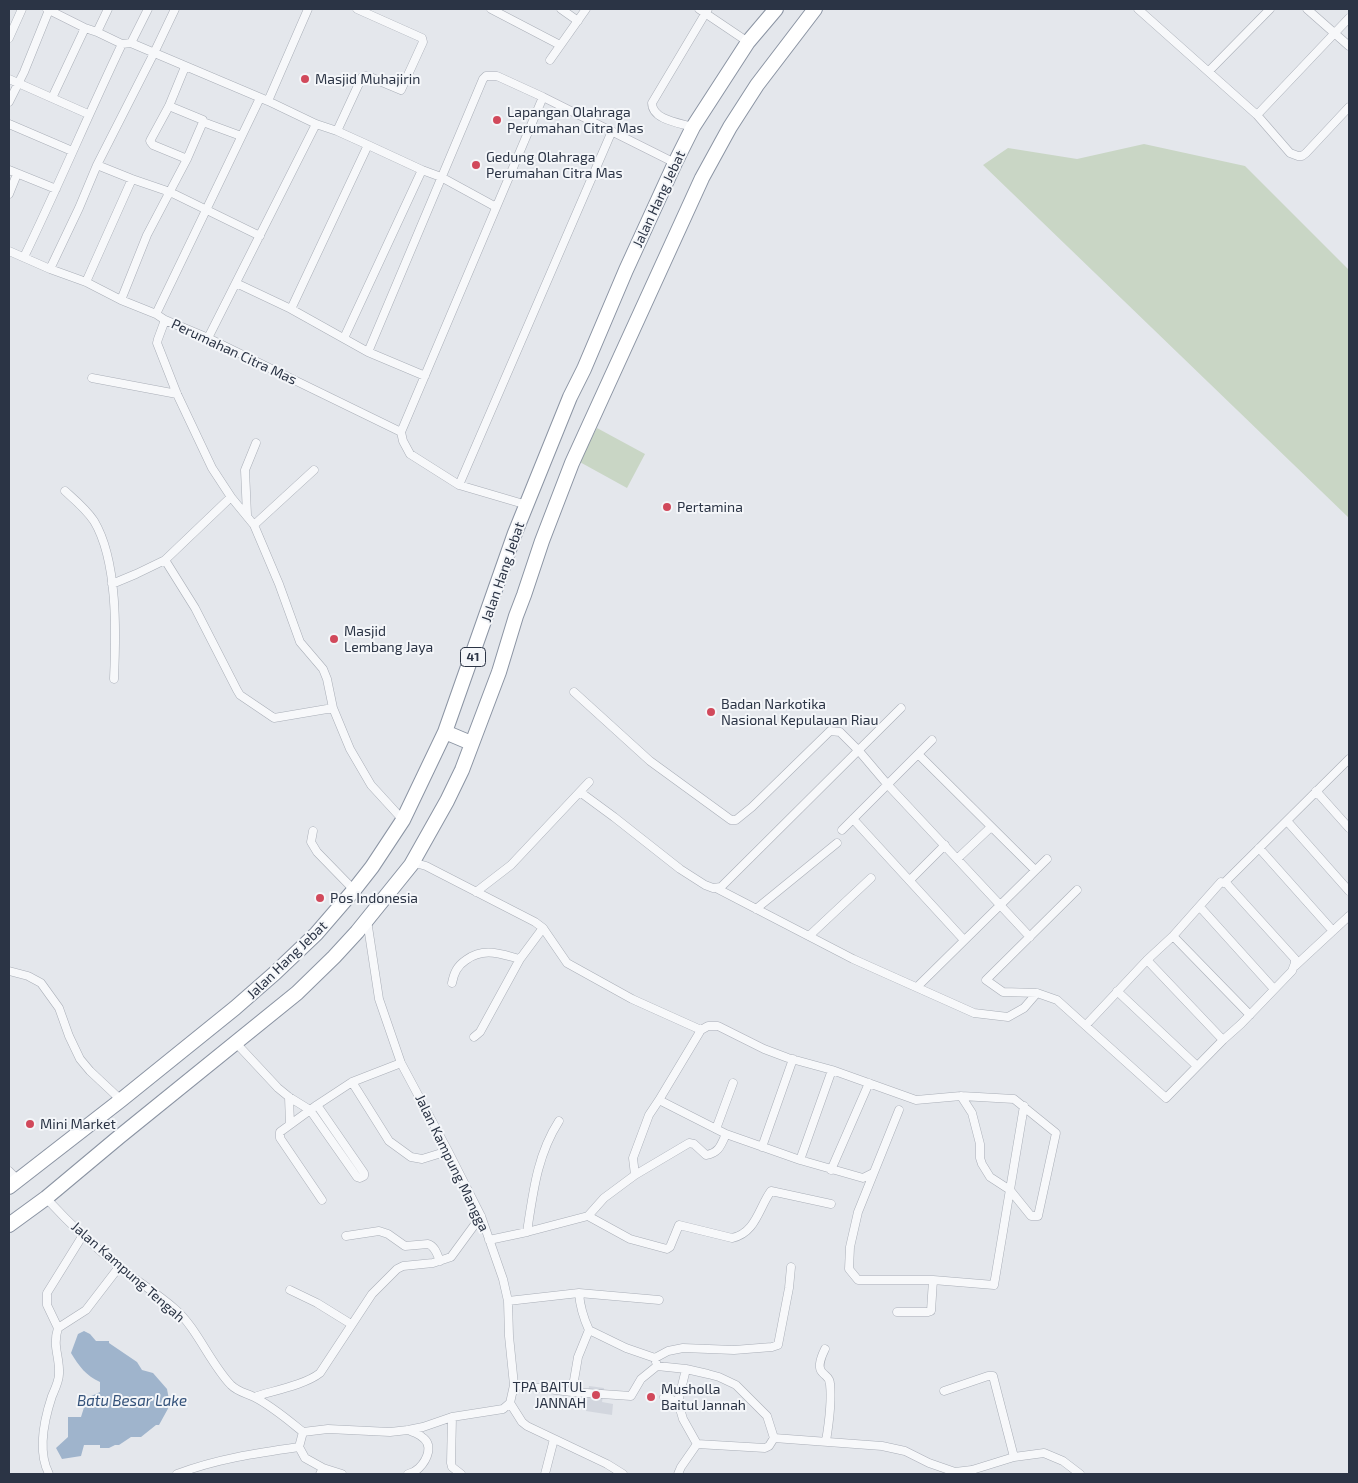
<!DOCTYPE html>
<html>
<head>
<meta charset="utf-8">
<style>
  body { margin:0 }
  #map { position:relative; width:1358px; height:1483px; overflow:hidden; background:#e4e7ec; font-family:"Exo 2",sans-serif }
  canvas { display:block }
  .frame { position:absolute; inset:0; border:10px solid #2b3445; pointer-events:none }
</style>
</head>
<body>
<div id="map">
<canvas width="1358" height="1483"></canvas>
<div class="frame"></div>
</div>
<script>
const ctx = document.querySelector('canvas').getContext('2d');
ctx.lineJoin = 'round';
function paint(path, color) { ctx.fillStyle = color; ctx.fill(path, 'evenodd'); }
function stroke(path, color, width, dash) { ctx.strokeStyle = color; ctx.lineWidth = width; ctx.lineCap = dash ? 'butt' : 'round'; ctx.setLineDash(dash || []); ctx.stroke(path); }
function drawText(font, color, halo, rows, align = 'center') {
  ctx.font = font + ' "Exo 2",sans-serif'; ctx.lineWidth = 4; ctx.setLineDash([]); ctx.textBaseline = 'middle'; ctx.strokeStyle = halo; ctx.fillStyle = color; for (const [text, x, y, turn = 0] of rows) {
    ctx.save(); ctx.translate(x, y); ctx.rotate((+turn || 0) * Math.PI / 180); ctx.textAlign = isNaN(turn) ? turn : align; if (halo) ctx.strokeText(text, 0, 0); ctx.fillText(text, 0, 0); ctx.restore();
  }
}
paint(new Path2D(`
  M 589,1386 L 604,1388 L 602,1402 L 613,1404 L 612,1415 L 586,1411 Z`), '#d2d6de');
paint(new Path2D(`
  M 1144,144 L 1245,166 L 1349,270 L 1349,518 L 983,165 L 1008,148 L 1077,159 Z
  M 597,428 L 645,454 L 627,488 L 578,461 Z`), '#c9d6c5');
paint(new Path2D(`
  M 84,1331 L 90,1334 L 96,1341 L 109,1341 L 109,1343 L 137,1362 L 142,1370 L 153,1373 L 167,1389 L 170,1405 L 159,1425 L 156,1425 L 141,1437 L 131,1437 L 119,1445 L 115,1445 L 109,1448 L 100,1448 L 100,1445 L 84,1445 L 81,1456 L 62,1459 L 56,1448 L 68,1437 L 68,1417 L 81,1417 L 87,1398 L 100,1392 L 100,1382 C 86,1376 79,1366 71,1353 L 78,1334 Z`), '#9fb4cc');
const street = new Path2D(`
  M 47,9 L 85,28 L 97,32 L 122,44
  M 491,9 L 560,45
  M 561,9 L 578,21
  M 699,9 L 748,42
  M 1138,9 L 1257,115 L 1290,153 L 1298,156 L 1302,156 L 1306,153 L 1349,107
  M 1307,9 L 1349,46
  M 97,32 L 108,9
  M 9,38 L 22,9
  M 131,43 L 148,9
  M 122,44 L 131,43 L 268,101 L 316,124 L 337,131 L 368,145 L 422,170 L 441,177 L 496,207
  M 550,60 L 586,9
  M 185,67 L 169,106 L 150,141 L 153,145 L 187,159
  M 1209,71 L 1270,9
  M 9,79 L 88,114
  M 52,98 L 85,28
  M 268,101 L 308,9
  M 9,102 L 24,72 L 49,10
  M 169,106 L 203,120 L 203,122 L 241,136
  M 1257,115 L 1349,18
  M 9,124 L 72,151
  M 693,127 C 680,123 652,120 652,103 L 708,9
  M 337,131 L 362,77 L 366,76 L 370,77 L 401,90 L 423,42 L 422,38 L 357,9
  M 97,165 L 132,179 L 170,192 L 260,236
  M 9,170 L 56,189
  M 9,194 L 17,174
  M 9,251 L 50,269 L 86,282 L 121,300 L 156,314 L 165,320 L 208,338 L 401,432
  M 24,257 C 58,187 88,115 122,44
  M 50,269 L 79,208 L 97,165 L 154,53 L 175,9
  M 86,282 L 132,179
  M 236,283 L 291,309 L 368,352 L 425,376
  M 121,300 L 147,235 L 187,159 L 203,122
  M 291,309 L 368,145
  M 156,314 L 260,98
  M 165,320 L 158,339 L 157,343 L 177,394 L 212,468 L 231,497 L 254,525 L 279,584 L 300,642 L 323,669 L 327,679 L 333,708 L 350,749 L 371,785 L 403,820
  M 208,338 L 316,124
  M 344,338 L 422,170
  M 368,352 L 483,79 L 486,76 L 497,76 L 543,97 L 675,163
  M 92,378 L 177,394
  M 401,432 L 543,97
  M 401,432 L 403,441 L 410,454 L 459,485 L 527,505
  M 459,485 L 612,131
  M 65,491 C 75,500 86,509 94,521 C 118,561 116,633 114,679
  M 247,515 L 245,470 L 256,443
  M 254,525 L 314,470
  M 165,560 L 195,608 L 237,690 L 240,695 L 274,718 L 333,708
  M 112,584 L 136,574 L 165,560 L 231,497
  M 574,692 L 650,761 L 731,820 L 736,820 L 752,807 L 830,731 L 840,732 L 859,751 L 887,784 L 1030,937
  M 918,754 L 1035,870
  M 1316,791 L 1349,828
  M 580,792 L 614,817 L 680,869 L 705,885 L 713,888 L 721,887 L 901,708
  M 853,819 L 964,940
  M 1287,821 L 1349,891
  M 842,830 L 932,740
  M 313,831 L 311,842 L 317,852 L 354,890
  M 1259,848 L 1333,931
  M 957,859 L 991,827
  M 411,865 L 419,864 L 426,866 L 535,922 L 543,928 L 567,963 L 632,999 L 701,1030
  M 910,880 L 945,845
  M 1224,883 L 1349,759
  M 716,888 L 853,959 L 974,1013 L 1008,1017 L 1024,1008 L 1037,993
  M 1077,890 L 986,980 L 1003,992 L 1037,993 L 1057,1000 L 1166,1098 L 1223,1040
  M 476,892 L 511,865 L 589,782
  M 1200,907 L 1274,989
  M 756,909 L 837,843
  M 367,920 L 379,999 L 401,1063 L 448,1151 L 481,1216 L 503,1279 L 508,1301 L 509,1336 L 514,1385 L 572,1392 L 631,1396 L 641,1379 L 657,1366 L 686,1369 L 708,1374 L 719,1377 L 736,1385 L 767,1416 L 774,1438 L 882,1446 L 905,1451 L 929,1463 L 955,1472 L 972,1470 L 1014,1457 L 1044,1453 L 1063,1461 L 1080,1474
  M 809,936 L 871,878
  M 1173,936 L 1250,1015
  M 1295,966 L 1349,916
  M 9,971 L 28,976 L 41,983 L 59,1008 L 69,1036 L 80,1059 L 90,1071 L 121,1100
  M 452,983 C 454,973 457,966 466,960 C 484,947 500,954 520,959
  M 917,987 L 1047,859
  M 1117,991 L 1197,1066
  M 1086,1025 L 1147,960 L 1223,1040 L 1241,1024 L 1292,971 L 1295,963 L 1295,959 L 1227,884 L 1221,882 L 1173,936 L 1147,960
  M 474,1037 L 480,1032 L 520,959 L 543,928
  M 236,1043 L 278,1088 L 289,1097 L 310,1110 L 357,1177 L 360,1178 L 364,1176 L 364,1173 L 317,1105
  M 352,1082 L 389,1141 L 411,1157 L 422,1159 L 448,1151
  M 289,1097 L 290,1124
  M 899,1110 L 858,1212 L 850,1247 L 849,1269 L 858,1280 L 933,1280 L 994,1285 L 1024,1106
  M 716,1129 L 733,1083
  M 762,1147 L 793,1059
  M 800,1160 L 832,1070
  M 831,1170 L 869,1083
  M 9,1171 L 18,1180
  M 873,1173 L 863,1178 L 800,1160 L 726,1134 L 659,1100 L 701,1030 L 708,1026 L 718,1026 L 764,1049 L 788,1058 L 832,1070 L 916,1100 L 961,1096 L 1014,1099 L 1056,1133 L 1038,1216 L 1031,1216 L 1010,1190 L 990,1177 L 982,1164 L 980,1158 L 980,1144 L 972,1113 L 961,1096
  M 635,1175 L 689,1143 L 694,1144 L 706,1155 C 719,1153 721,1145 726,1134
  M 46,1198 C 69,1223 94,1247 121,1268 C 138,1282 158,1294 175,1309 C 197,1328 210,1363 231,1385 C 238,1392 246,1393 254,1397 C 272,1406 288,1420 303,1432 L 299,1447 C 257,1453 216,1459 177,1474
  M 322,1200 L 280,1138 L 280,1132 L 317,1105 L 352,1082 L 401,1063
  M 588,1216 L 630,1239 L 667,1249 L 670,1247 L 679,1225 L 732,1238 C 756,1233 759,1207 771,1191 L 831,1204
  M 527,1232 C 533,1193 537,1155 559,1121
  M 346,1236 L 379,1231 L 388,1234 L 405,1246 L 428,1244 C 435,1246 437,1254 440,1261
  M 489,1240 L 527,1232 L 588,1216 L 604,1198 L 635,1175 L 633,1158 L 649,1115 L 659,1100
  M 290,1290 L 317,1303 L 351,1324
  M 579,1293 L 659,1300
  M 508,1301 L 579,1293 C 580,1307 583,1317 589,1330 L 578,1357 L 572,1392
  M 897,1312 L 928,1312 L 931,1311 L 933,1280
  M 58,1328 L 47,1305 L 47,1293 L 83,1235
  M 589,1330 L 626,1348 L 655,1358 L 656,1362
  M 825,1349 C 822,1355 817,1367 822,1372 C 826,1377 830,1377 830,1384 C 832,1403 829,1423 826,1441
  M 655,1358 L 668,1351 L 683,1348 L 734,1350 L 772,1347 L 778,1345 L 789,1288 L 791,1267
  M 944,1391 L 988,1376 L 993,1376 L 1014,1457
  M 254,1397 C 272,1391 305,1385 320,1373 L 372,1294 L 397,1269 L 403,1266 L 433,1263 L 451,1257 L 481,1216
  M 664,1397 L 678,1402 L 686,1369
  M 510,1403 L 522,1422 L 527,1426 L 607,1464 L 623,1474
  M 452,1417 L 451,1463 L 452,1467 L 461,1474
  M 408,1430 C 412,1432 418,1433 422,1437 C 434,1445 427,1460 419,1468 C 416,1471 412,1473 408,1474
  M 303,1432 L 328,1429 L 390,1432 L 408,1430 L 423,1427 L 452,1417 L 503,1409 L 510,1403 L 514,1385
  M 697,1444 L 765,1448 L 769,1446 L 774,1438
  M 299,1447 L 305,1458 L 323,1468 L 320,1474
  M 323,1468 L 342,1474
  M 49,1474 C 37,1451 44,1420 52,1396 C 55,1389 59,1381 59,1374 C 60,1356 52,1347 58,1328 L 86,1310 L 119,1267
  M 545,1474 L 554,1439
  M 678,1474 L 681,1467 L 697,1444 L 683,1419 L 678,1402`);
const highway = new Path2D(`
  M 445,732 L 471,743
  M 9,1187 L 121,1100 L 235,1008 L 275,973 L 316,934 L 354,890 L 372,867 L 403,820 L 445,732 L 515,533 L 570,397 L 584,369 L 626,270 L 675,163 L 693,127 L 748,42 L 776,9
  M 9,1225 L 46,1198 L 119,1137 L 297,993 L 334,957 L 357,932 L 411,865 L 447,801 L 462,770 L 499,672 L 516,616 L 524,595 L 542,541 L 572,463 L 702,178 L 730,127 L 757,85 L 815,9`);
stroke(street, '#a9aeb7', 9);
stroke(highway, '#8b94a3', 16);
stroke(street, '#f7f8fa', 8);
stroke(highway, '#fff', 14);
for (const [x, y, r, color] of [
  [305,79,5,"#d1495b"],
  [497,120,5,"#d1495b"],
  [476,165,5,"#d1495b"],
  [667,507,5,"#d1495b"],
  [334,639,5,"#d1495b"],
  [711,712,5,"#d1495b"],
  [320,898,5,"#d1495b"],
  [30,1124,5,"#d1495b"],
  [596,1395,5,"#d1495b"],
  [651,1397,5,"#d1495b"]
]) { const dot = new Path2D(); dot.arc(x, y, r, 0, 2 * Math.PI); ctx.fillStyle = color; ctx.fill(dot); stroke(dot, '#f4f6f9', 2); }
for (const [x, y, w] of [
  [473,657,25]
]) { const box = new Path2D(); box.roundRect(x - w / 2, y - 9.5, w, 19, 4); ctx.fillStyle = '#f4f6f9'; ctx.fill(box); stroke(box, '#2b3445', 1); }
drawText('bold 12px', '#2b3445', null, [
  ["41",473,657]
]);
drawText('14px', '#2b3445', '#f4f6f9', [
  ["Masjid Muhajirin",315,79],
  ["Lapangan Olahraga",507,112],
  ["Perumahan Citra Mas",507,128],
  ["Gedung Olahraga",486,157],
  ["Perumahan Citra Mas",486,173],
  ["Pertamina",677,507],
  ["Masjid",344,631],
  ["Lembang Jaya",344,647],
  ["Badan Narkotika",721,704],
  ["Nasional Kepulauan Riau",721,720],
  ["Pos Indonesia",330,898],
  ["Mini Market",40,1124],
  ["TPA BAITUL",586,1387,"right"],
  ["JANNAH",586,1403,"right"],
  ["Musholla",661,1389],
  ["Baitul Jannah",661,1405]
], 'left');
drawText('14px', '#2b3445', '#f4f6f9', [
  ["Jalan Hang Jebat",659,199,-65],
  ["Perumahan Citra Mas",234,352,25],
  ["Jalan Hang Jebat",503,572,-71],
  ["Jalan Hang Jebat",287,960,-44],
  ["Jalan Kampung Mangga",452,1163,64],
  ["Jalan Kampung Tengah",128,1272,41]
]);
drawText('italic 15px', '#34527a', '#f4f6f9', [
  ["Batu Besar Lake",132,1401]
]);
</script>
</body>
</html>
